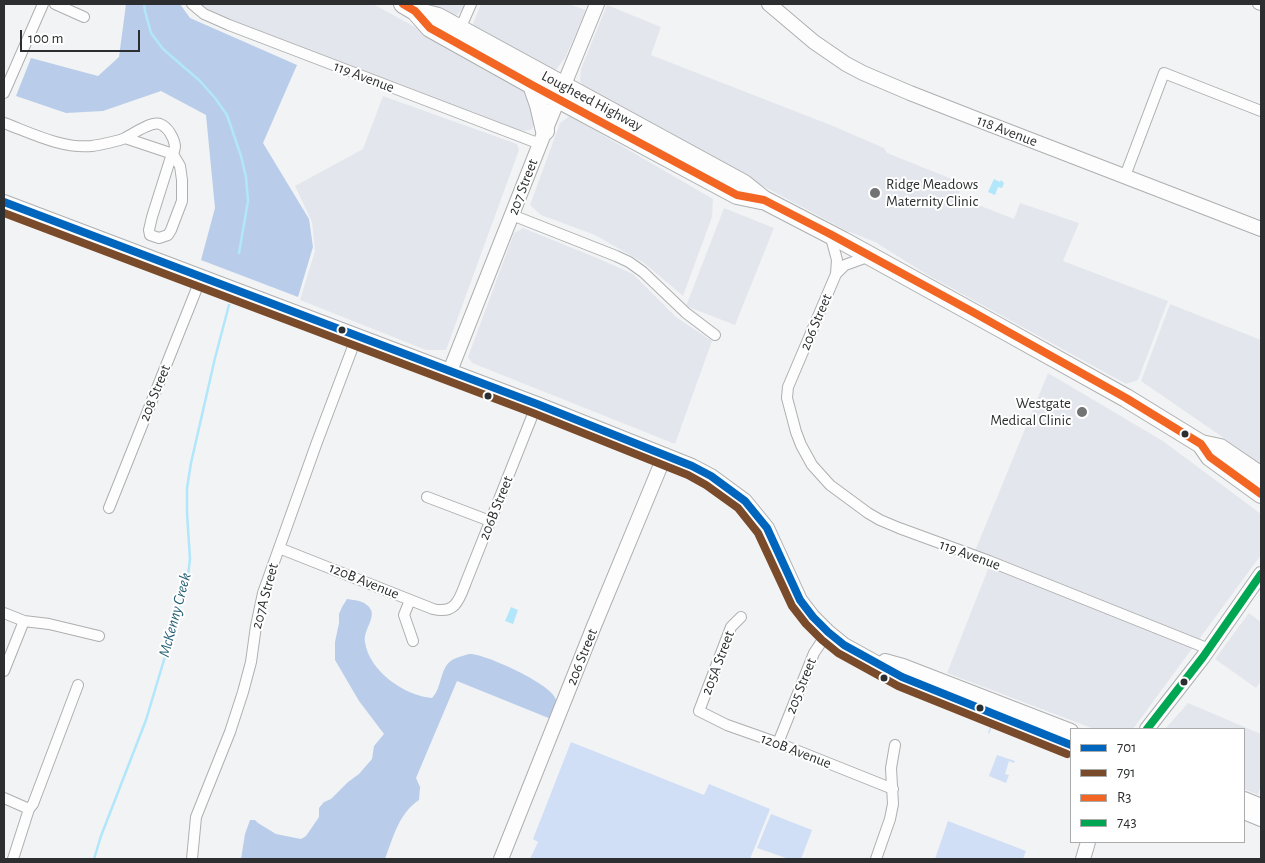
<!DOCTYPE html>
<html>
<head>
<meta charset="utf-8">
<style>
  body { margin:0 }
  #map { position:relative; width:1265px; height:863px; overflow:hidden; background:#f2f3f4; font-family:"Alegreya Sans",sans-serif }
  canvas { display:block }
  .frame { position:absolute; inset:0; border:5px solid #2d2e2f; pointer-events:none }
  .legend { position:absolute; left:1070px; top:728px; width:175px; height:115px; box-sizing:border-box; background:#fff; border:1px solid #ababac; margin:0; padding:6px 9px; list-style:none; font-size:15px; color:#2d2e2f }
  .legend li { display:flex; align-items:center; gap:10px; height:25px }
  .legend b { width:25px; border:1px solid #ababac }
  .scale { position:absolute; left:20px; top:30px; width:120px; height:22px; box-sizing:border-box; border:2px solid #2d2e2f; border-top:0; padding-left:6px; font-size:15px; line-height:18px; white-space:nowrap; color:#2d2e2f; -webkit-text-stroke:4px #fff; paint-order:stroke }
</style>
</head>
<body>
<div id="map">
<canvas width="1265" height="863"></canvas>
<div class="frame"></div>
<ul class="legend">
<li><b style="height:6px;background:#0065bd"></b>701</li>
<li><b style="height:6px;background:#7a4b2a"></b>791</li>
<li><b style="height:6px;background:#f26522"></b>R3</li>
<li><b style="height:6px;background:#00a651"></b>743</li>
</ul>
<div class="scale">100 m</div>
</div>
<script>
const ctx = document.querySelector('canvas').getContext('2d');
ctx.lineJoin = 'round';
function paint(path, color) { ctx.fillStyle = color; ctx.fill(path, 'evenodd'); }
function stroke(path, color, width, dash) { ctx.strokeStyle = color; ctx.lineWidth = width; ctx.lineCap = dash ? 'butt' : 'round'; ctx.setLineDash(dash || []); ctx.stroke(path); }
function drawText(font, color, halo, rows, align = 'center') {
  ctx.font = font + ' "Alegreya Sans",sans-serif'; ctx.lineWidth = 4; ctx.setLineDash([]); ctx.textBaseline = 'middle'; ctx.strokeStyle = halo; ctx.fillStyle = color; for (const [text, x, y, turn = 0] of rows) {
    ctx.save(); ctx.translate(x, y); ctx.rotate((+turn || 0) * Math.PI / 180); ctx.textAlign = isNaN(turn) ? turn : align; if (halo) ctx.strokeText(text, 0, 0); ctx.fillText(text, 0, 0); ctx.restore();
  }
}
paint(new Path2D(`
  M 200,4 L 373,4 L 525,87 L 536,123 L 531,130 L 522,131 L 220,16 L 213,13 Z
  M 429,4 L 465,4 L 461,11 L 457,15 L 452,16 Z
  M 481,4 L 568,4 L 586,10 L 565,58 L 556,70 L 550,70 L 475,30 L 473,24 Z
  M 607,5 L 661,27 L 651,55 L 833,126 L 884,148 L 887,153 L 962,183 L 958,197 L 1014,219 L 1020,203 L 1079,223 L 1063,261 L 1168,301 L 1138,380 L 1126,384 L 926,274 L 875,242 L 847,231 L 718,162 L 582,86 L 580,80 L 581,69 Z
  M 383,96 L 517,144 L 519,150 L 446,350 L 426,350 L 300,300 L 315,251 L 312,222 L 295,186 L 363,149 Z
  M 570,116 L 713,199 L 712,217 L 683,296 L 644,263 L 595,235 L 541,215 L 530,205 L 560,123 Z
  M 724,208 L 774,228 L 735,325 L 686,306 Z
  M 523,228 L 597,258 L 633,274 L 676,317 L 712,341 L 675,444 L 472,363 L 468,357 L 514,233 Z
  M 1170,304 L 1261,340 L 1261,461 L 1260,463 L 1141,381 Z
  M 1048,373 L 1163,441 L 1261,514 L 1261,555 L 1133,729 L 1094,729 L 947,673 L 992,559 L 975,551 Z
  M 1249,613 L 1261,622 L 1261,681 L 1256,688 L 1215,659 Z
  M 1188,703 L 1261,734 L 1261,784 L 1258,795 L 1244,789 L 1244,729 L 1165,729 Z`), '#e3e7ed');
paint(new Path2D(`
  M 992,721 L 1071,752 L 1071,759 L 992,727 L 989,734 L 988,733 Z
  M 571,742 L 704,795 L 709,784 L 770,809 L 750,859 L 530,859 L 538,842 L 533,839 Z
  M 997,755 L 1015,761 L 1014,763 L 1009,761 L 1005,774 L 1009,775 L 1006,783 L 989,776 Z
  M 771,814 L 812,830 L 801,859 L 789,859 L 757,848 Z
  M 948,821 L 1026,851 L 1023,859 L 935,859 Z`), '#d0dff6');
paint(new Path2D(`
  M 126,4 L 180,4 L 190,18 L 297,65 L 263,143 L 309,219 L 313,247 L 298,297 L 201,260 L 215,208 L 206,115 L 161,91 L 103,111 L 66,113 L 16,96 L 31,58 L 98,76 L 119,57 Z
  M 347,599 C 355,600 367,601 371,610 C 375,619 363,631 365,642 C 369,671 405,696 432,698 C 443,687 439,666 454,659 C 458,657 465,655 469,654 C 484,653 554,685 556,700 C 556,705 552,713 551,719 L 457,681 L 416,778 L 420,787 L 419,800 C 399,813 393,838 385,859 L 241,859 L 245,834 L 250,820 L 255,820 L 258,823 L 276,834 L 301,839 L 306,836 L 319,817 L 319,808 L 324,802 L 331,799 L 348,782 L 359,774 L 372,759 L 374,746 L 384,734 L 359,701 L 335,660 L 335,642 L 339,623 L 339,614 L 342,607 Z`), '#b9cdea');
paint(new Path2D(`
  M 994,179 L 1000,182 L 1001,180 L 1004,183 L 1002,188 L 998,187 L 995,195 L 988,192 Z
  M 511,607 L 518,610 L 513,624 L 505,621 Z`), '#b1e6fb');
stroke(new Path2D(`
  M 144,4 L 145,11 L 151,33 L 163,49 L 200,81 L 215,98 L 227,115 L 241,156 L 246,177 L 248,201 L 239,253
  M 94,859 L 101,836 L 146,720 L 187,583 L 190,559 L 187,513 L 187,488 L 191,463 L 215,358 L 229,305`), '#b1e6fb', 2.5);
const street = new Path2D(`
  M 55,4 L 84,17
  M 192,4 L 204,14 L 229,25 L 540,144
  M 1258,4 L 1261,5
  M 460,29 L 471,4
  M 4,93 L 43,4
  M 4,123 C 31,133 62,149 92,146 C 99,145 119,141 125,138 C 133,134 151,121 160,124 C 168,127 174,138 175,146 C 175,151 172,156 170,160 L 152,217 L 149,230 L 150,235 L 159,238 L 168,235 L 171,230 L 182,201 L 182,180 L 180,166 L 173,154 L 125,138
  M 1125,176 L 1164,73 L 1261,111
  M 512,215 L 616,256 L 629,262 L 643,272 L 686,313 L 715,335
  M 830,234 L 837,260 L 836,274 L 788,387 L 787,398 L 796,432 L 801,445 L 812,465 L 830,485 L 868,513 L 880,520 L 899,528 L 989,561 L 1209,649
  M 836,274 L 845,265 L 870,256
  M 427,497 L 490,521
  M 109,508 L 201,278
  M 279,548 L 433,609 C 458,615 460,596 468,577 L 537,404
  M 410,600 L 404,615 L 413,641
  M 4,613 L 24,621 L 49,624 L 99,636
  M 741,617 L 731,627 L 699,711 L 727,725 L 778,743 L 893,789
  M 4,671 L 24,621
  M 778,743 L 814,653 L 828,632
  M 4,798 L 29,809
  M 13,859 L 29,809 L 33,804 L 78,685
  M 192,859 L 196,817 L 230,732 L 243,692 L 251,662 L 256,626 L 263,593 L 317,442 L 357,336
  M 876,859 L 890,819 L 893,804 L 891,768 L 895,745`);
const secondary = new Path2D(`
  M 769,4 L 814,42 L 846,64 L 863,73 L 910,93 L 984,122 L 1261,229
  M 4,202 L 537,404 L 692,466 L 711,476 L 745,501 L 767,528 L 800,600 L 813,617 L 828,632 L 844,645 L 902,677 L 1071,745
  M 450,371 L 545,131 L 597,4
  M 885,661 L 903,666 L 1071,731
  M 1147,729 L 1203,657 L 1261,574
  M 1244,799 L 1261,806
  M 1244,812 L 1261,819
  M 501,859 L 594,626 L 665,455
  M 1083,859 L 1088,842`);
const highway = new Path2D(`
  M 403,4 L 415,11 L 438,17 L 744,184 L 764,200 L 843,241 L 1006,331 L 1126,398 L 1201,444 L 1220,448 L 1261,476
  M 415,11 L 430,28 L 532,85 L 737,195 L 761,200
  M 532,85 L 539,105 L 545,131
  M 1201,444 L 1210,457 L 1261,494`);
stroke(street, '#aeafb0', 12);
stroke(secondary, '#aeafb0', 16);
stroke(highway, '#aeafb0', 20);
stroke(street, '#fdfdfd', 10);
stroke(secondary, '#fdfdfd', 14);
stroke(highway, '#fdfdfd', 18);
stroke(new Path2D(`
  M 4,202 L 537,404 L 692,466 L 711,476 L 745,501 L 767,528 L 800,600 L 813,617 L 828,632 L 844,645 L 902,677 L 1071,745`), '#0065bd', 8);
stroke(new Path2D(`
  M 4,213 L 533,413 L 688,475 L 706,485 L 738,508 L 758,533 L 792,606 L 806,624 L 822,640 L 838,653 L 898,686 L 1067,754`), '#7a4b2a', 8);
stroke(new Path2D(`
  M 403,4 L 415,11 L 430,28 L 532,85 L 737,195 L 764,200 L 830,234 L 971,311 L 1126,398 L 1201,444 L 1210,457 L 1261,494`), '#f26522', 8);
stroke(new Path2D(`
  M 1147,729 L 1203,657 L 1261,574`), '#00a651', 8);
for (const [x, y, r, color] of [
  [875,193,6,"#727374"],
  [342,330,4.5,"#2d2e2f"],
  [488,396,4.5,"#2d2e2f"],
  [1082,412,6,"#727374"],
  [1185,434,4.5,"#2d2e2f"],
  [884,678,4.5,"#2d2e2f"],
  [1184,682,4.5,"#2d2e2f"],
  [980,708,4.5,"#2d2e2f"]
]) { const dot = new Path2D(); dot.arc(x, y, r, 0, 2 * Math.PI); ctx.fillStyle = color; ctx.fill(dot); stroke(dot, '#fff', 2); }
drawText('15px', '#2d2e2f', '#fff', [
  ["119 Avenue",364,77,21],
  ["Lougheed Highway",592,101,28],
  ["118 Avenue",1007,131,21],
  ["207 Street",523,187,-69],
  ["206 Street",816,322,-67],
  ["208 Street",155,393,-68],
  ["206B Street",496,508,-68],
  ["119 Avenue",970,555,20],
  ["120B Avenue",364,581,22],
  ["207A Street",265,596,-75],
  ["206 Street",582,657,-68],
  ["205A Street",718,663,-69],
  ["205 Street",801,686,-68],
  ["120B Avenue",796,751,21]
]);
drawText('15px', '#2d2e2f', '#fff', [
  ["Ridge Meadows",886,184],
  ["Maternity Clinic",886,201],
  ["Westgate",1071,403,"right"],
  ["Medical Clinic",1071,420,"right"]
], 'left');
drawText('italic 16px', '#245f74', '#fff', [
  ["McKenny Creek",175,615,-75]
]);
</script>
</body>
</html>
